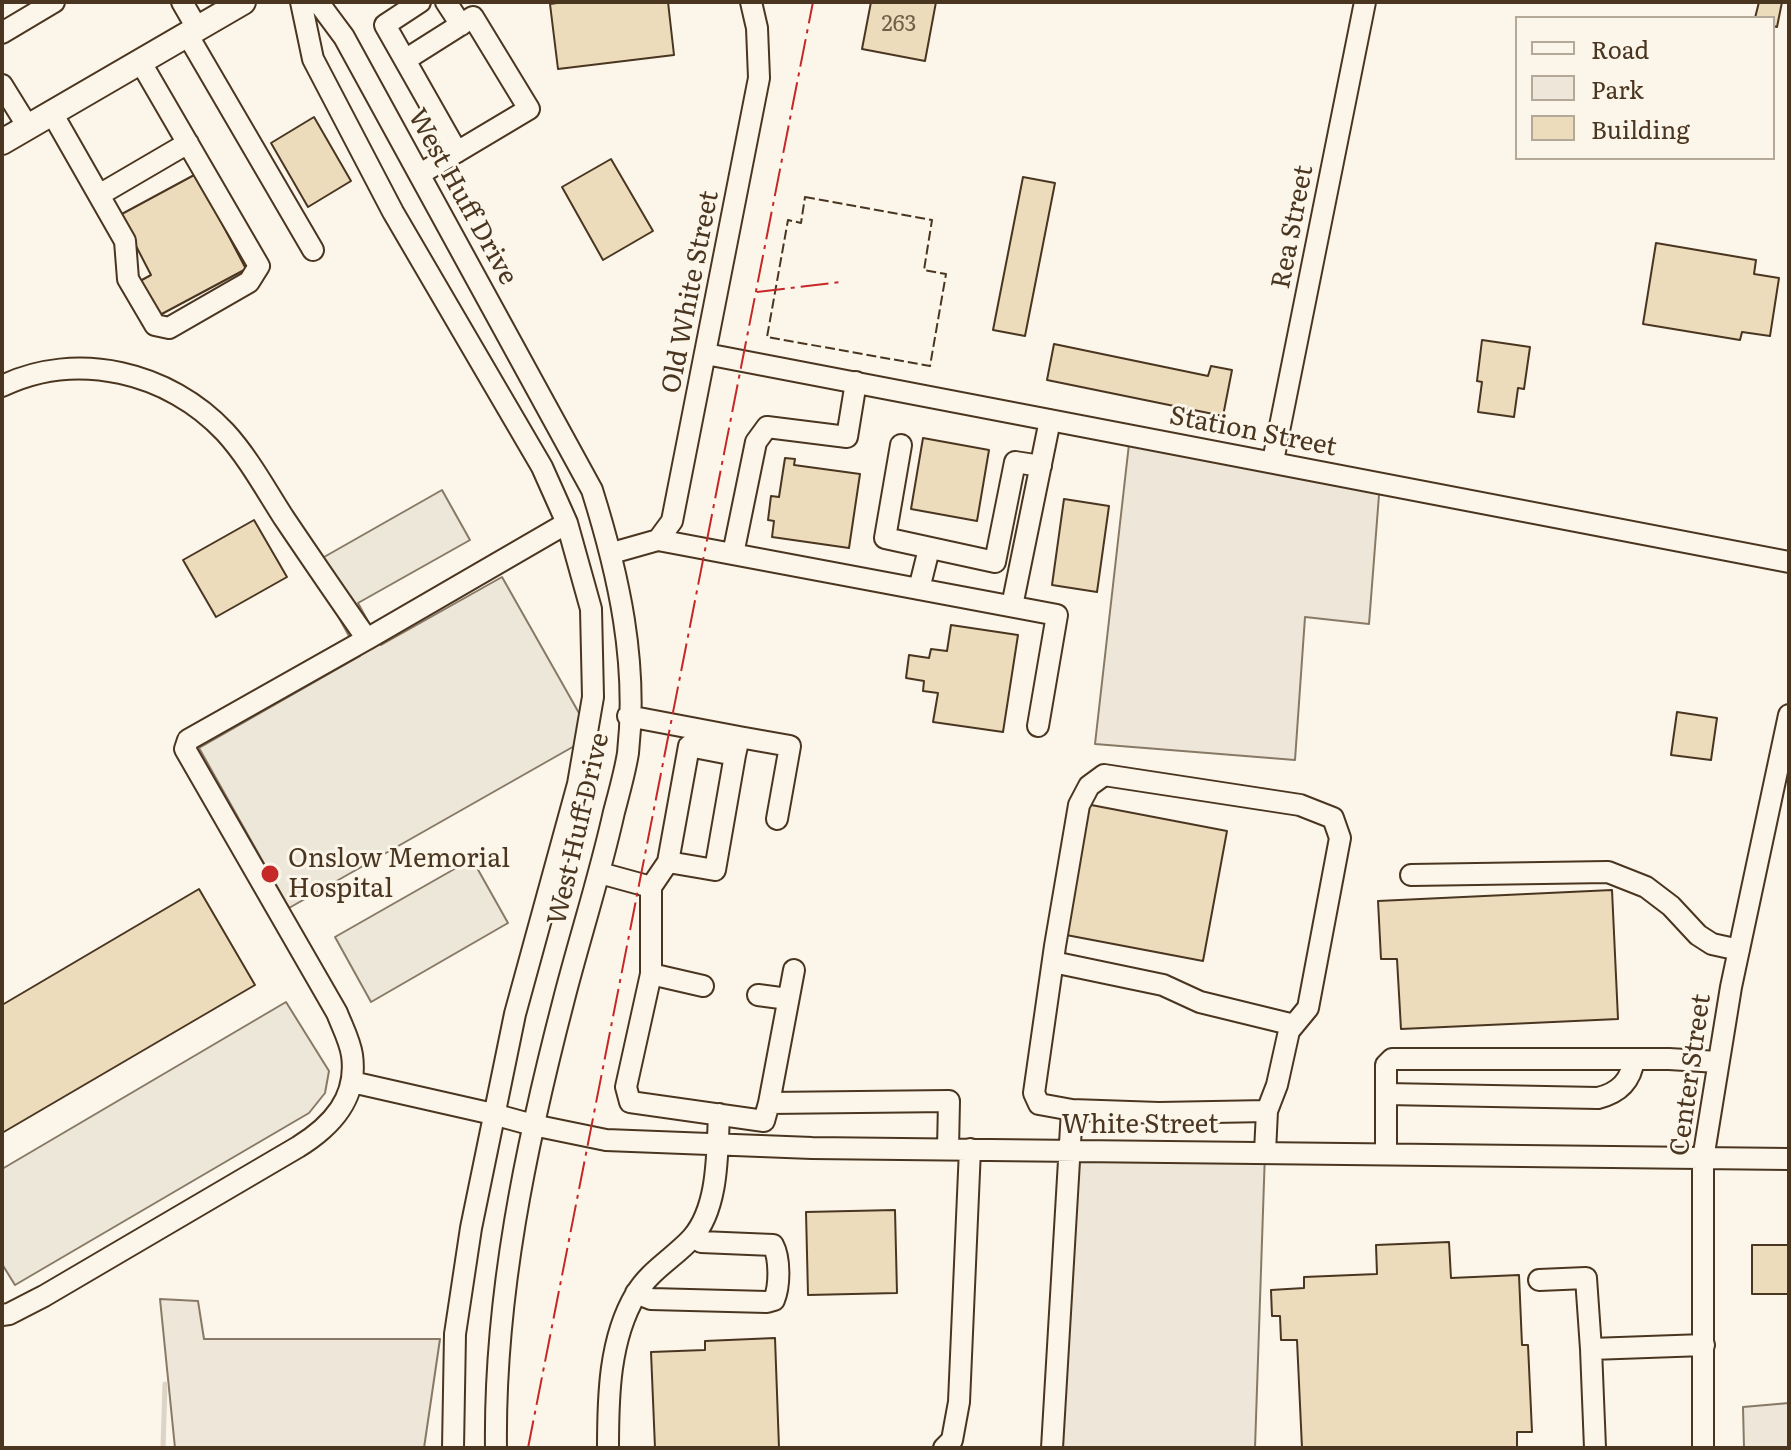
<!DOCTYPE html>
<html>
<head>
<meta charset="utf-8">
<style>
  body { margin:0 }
  #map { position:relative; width:1791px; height:1450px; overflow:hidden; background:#fbf6e9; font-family:Literata,serif }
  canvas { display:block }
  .frame { position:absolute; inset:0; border:4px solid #4a3520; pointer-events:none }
  .legend { position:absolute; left:1515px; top:16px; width:260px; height:144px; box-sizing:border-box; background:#fbf6e9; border:2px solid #b4a999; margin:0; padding:10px 14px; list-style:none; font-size:24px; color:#4a3520 }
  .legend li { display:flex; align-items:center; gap:16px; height:40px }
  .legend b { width:40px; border:2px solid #b4a999 }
</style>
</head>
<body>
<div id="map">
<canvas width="1791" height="1450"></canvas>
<div class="frame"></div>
<ul class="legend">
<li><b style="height:10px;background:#fbf6e9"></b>Road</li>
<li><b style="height:22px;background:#ede6d9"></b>Park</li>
<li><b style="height:22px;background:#ecdcbc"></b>Building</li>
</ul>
</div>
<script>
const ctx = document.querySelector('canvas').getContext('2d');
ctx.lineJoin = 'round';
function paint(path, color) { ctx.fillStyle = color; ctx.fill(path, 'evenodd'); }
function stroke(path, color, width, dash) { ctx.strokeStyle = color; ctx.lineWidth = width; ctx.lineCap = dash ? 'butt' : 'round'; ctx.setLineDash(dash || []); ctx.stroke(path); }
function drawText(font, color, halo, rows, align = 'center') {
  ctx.font = font + ' Literata,serif'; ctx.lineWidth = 6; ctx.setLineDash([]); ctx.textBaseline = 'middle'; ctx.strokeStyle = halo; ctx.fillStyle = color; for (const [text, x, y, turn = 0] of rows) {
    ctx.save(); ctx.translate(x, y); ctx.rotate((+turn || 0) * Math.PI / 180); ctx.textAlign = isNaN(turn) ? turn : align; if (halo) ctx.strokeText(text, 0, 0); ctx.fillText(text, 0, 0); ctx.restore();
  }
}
const green = new Path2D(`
  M 1130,435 L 1380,482 L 1369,624 L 1305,617 L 1295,760 L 1095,744 Z
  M 1070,1150 L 1265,1152 L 1255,1448 L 1053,1448 Z
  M 160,1299 L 198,1301 L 204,1339 L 440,1339 L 424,1448 L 175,1448 Z
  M 1789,1403 L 1789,1448 L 1744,1448 L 1743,1407 Z`);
paint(green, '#ede6d9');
stroke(green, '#887966', 2);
const parking = new Path2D(`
  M 442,490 L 470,540 L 358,603 L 381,645 L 502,577 L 592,736 L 289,908 L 199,748 L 360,656 L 310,565 Z
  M 472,859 L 508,923 L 371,1002 L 335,937 Z
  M 286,1002 L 329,1071 L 325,1093 L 309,1113 L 15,1285 L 2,1264 L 2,1169 Z`);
paint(parking, '#ede7d9');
stroke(parking, '#887966', 2);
stroke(new Path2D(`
  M 163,1448 L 165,1384`), '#dcd4c6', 5);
const building = new Path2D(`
  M 564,2 L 668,2 L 674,55 L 558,69 L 550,4 Z
  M 871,2 L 936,2 L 925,61 L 862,49 Z
  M 1759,2 L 1782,2 L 1777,27 L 1773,26 L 1773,18 L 1755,18 Z
  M 314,117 L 351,181 L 308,207 L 271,143 Z
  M 611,159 L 653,231 L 603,260 L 562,187 Z
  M 196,174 L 246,269 L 158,316 L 140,281 L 151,275 L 120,215 Z
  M 1023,177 L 1055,183 L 1025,336 L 993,330 Z
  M 1656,243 L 1756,260 L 1754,274 L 1779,278 L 1770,336 L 1742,332 L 1740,340 L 1643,324 Z
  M 1482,340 L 1530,347 L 1524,389 L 1518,388 L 1514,417 L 1478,412 L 1482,382 L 1477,381 Z
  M 1054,344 L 1208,376 L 1211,366 L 1232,370 L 1223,416 L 1047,380 Z
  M 923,438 L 989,450 L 977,521 L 911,509 Z
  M 785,458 L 795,459 L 794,465 L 860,474 L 849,548 L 772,537 L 774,521 L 768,520 L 771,496 L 779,497 Z
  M 1064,499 L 1109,506 L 1097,592 L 1052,585 Z
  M 254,520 L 287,577 L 216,617 L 183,560 Z
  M 951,625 L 1018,635 L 1003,732 L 933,722 L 938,693 L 923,691 L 924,681 L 906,678 L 909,655 L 929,658 L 931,649 L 947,651 Z
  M 1677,712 L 1717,718 L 1711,760 L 1671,755 Z
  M 1086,804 L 1227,831 L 1203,961 L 1061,934 Z
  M 199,889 L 255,985 L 2,1133 L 2,1005 Z
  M 1612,890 L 1618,1019 L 1401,1029 L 1397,959 L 1381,959 L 1378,901 Z
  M 895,1210 L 897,1293 L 808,1295 L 806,1212 Z
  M 1449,1242 L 1451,1278 L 1519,1275 L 1522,1345 L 1528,1345 L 1532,1432 L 1517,1432 L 1517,1448 L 1302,1448 L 1297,1340 L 1281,1340 L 1280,1316 L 1272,1316 L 1271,1290 L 1304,1288 L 1304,1277 L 1377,1274 L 1376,1245 Z
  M 1752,1245 L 1789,1245 L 1789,1294 L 1752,1294 Z
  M 775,1338 L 779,1448 L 655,1448 L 651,1352 L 705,1350 L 705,1341 Z`);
paint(building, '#ecdcbc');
stroke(building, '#4a3520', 2);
const minor = new Path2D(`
  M 182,2 L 197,28
  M 301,2 L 313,59 L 393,212 L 542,467 L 567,523 L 591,609 L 593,697 L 578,784 L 515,1014 L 471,1228 L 455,1334 L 453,1448
  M 318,2 L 344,37 L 592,490 C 619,576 638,662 628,753 C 625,772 619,793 614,812 C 600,875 580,937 564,999 C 526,1145 494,1297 496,1448
  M 420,2 L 385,25 L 457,152
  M 446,2 L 461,25
  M 2,33 L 54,2
  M 187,34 L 313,250
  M 405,60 L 473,17 L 529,109 L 420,174
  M 2,85 L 28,127
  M 52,113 L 125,241 L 128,279 L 155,325 L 169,328 L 249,282 L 259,266 L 140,61
  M 99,195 L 188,143
  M 706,354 L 1789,562
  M 2,386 C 77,350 169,372 225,432 C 248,457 266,490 284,518 C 311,558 339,599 367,639 L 188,740 L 185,749 L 337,1013 C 342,1026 350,1041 352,1055 C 358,1098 332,1126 298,1147 L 44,1296 L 9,1314 L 2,1315
  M 901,445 L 885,538 L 995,562 L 1015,462 L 1041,466
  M 1273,461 L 1365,2
  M 658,540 L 1057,615 L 1038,726
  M 612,553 L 658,540 L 672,521 L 759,78 L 757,28 L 751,2
  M 733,554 L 756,442 L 767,427 L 847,437 L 856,382
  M 919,589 L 929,549
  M 1012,606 L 1050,420
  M 367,639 L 567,523
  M 628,716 L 739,737 L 735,755
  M 739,737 L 790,746 L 777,819
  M 600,873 L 651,887 L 668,862 L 689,746 L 735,755 L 715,870 L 668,862
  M 1411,875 L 1608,872 L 1646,887 L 1671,906 L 1698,935 L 1712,944 L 1739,950
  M 651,887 L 651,974 L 626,1087 L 630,1102 L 764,1121 L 769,1103 L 949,1101 L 948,1149
  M 1053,962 L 1163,985 L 1200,1002 L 1294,1025
  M 651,974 L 703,986
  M 758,995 L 788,999
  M 352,1082 L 493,1114 L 533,1125 L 606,1140 L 812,1148 L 1789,1159
  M 1386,1094 L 1598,1098 C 1619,1093 1631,1081 1634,1059
  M 769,1103 L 794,970
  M 1265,1152 L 1267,1111
  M 1386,1153 L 1386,1065 L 1392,1059 L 1669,1059 L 1718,1062
  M 1539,1280 L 1586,1278 L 1591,1349
  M 636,1293 L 651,1299 L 767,1302 L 774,1300 C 780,1286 780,1258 773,1245 L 701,1242 L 694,1236
  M 608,1448 C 608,1397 609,1339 636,1294 C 649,1271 675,1257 692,1238 C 719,1207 717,1153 719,1114
  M 944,1448 L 952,1440 L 959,1402 L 970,1149
  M 1052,1448 L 1072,1110 L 1159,1113 L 1267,1111 L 1277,1085 L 1289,1031 L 1308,1008 L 1340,838 L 1333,818 L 1300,805 L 1104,775 L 1089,786 L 1079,805 L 1055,946 L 1034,1093 L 1039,1104 L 1072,1110
  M 1595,1448 L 1591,1349 L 1704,1345
  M 1703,1448 L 1703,1159 L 1731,987 L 1789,715`);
const major = new Path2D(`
  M 2,142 L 243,2`);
stroke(minor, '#4a3520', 24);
stroke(major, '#4a3520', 28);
stroke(minor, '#fbf6e9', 20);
stroke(major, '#fbf6e9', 24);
stroke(new Path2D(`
  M 805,197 L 932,220 L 924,270 L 946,274 L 930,366 L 767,337 L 788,220 L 801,223 Z`), '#4a3520', 2, [10, 4]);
stroke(new Path2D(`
  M 757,292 L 841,282
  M 528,1448 L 813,2`), '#c62828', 2, [28, 6, 4, 6]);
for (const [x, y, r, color] of [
  [270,874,10,"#c62828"]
]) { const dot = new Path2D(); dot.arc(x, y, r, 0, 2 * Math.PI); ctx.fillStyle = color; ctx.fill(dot); stroke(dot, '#fbf6e9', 3); }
drawText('22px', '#725f47', null, [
  ["263",899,25]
]);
drawText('26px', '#4a3520', '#fbf6e9', [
  ["West Huff Drive",462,197,61],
  ["Rea Street",1293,227,-79],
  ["Old White Street",691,292,-79],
  ["Station Street",1253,432,11],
  ["West Huff Drive",579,829,-77],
  ["Center Street",1691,1075,-82],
  ["White Street",1140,1125]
]);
drawText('26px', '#4a3520', '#fbf6e9', [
  ["Onslow Memorial",288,859],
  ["Hospital",288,889]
], 'left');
</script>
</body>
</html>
